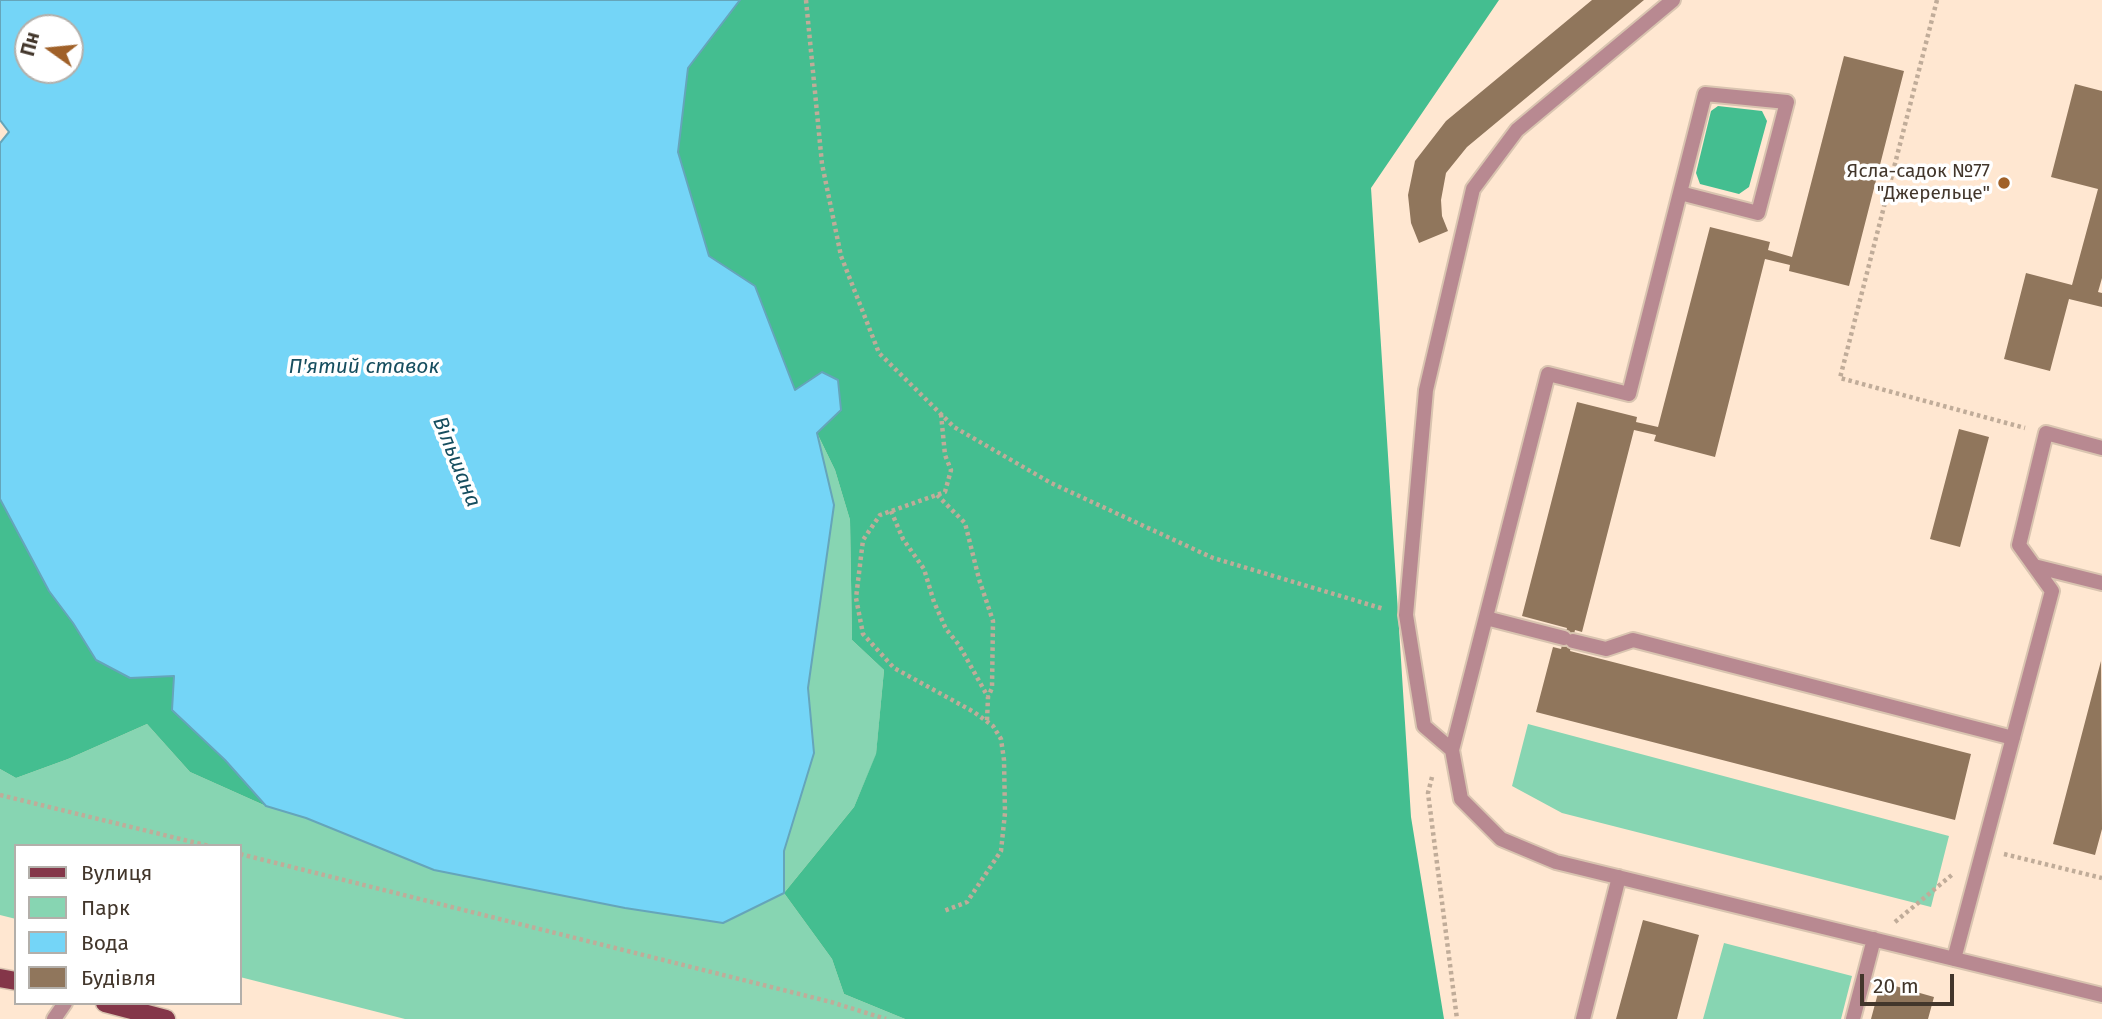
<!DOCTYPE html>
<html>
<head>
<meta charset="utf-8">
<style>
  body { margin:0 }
  #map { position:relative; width:2102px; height:1019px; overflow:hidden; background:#ffe7d1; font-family:"Fira Sans",sans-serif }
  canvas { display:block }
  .legend { position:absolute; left:14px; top:844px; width:228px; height:161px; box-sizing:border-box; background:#fff; border:2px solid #b3afaa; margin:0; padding:9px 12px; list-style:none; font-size:21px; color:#42362b }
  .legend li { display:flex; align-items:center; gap:14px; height:35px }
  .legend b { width:35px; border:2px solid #b3afaa }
  .north { position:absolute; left:14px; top:14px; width:70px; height:70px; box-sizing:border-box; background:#fff; border:2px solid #b3afaa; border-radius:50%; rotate:285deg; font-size:19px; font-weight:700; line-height:28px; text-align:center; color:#42362b }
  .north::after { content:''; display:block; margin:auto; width:24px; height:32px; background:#a06129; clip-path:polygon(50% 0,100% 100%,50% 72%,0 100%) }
  .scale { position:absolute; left:1860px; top:974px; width:94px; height:32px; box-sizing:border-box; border:4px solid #42362b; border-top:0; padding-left:9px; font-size:21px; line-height:24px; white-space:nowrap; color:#42362b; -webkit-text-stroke:5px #fff; paint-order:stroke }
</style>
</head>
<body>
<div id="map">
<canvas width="2102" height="1019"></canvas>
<ul class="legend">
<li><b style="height:9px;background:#843649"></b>Вулиця</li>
<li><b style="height:19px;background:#87d5b2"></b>Парк</li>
<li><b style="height:19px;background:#74d5f7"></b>Вода</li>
<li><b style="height:19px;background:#90765c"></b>Будівля</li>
</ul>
<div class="north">Пн</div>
<div class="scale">20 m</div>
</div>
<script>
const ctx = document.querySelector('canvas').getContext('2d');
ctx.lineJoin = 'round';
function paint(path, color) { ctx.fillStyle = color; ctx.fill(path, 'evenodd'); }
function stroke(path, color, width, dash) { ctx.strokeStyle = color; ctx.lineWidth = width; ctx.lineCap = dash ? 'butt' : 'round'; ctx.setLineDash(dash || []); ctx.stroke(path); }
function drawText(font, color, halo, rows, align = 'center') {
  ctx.font = font + ' "Fira Sans",sans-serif'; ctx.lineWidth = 7; ctx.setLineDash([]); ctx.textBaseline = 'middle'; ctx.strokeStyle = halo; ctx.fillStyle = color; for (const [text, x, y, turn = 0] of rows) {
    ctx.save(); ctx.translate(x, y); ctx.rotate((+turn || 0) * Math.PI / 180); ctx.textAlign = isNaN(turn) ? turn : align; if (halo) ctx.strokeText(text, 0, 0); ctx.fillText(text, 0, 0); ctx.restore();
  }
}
paint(new Path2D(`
  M 817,433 L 835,470 L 850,520 L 852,640 L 884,670 L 876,755 L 854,807 L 784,893 L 832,959 L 844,994 L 905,1019 L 405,1019 L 240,977 L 240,846 L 16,846 L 16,919 L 0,915 L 0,769 L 16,778 L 68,759 L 147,724 L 190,772 L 266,806 L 306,818 L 434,870 L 625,908 L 724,923 L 783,893 L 784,851 L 814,753 L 808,688 L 834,505 Z
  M 1528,724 L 1949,836 L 1931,907 L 1562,813 L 1512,786 Z
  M 1724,943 L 1852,976 L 1841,1019 L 1703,1019 Z`), '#87d5b2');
paint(new Path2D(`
  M 740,0 L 1499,0 L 1371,188 L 1411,817 L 1444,1019 L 905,1019 L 844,994 L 832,959 L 784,893 L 854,807 L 876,754 L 884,670 L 852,640 L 850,520 L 835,470 L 817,433 L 841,410 L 795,390 L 755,286 L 709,256 L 678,152 L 688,67 Z
  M 1718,106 L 1762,111 L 1767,121 L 1749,187 L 1739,194 L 1700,184 L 1696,173 L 1711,111 Z
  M 0,499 L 49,591 L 73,623 L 130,678 L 174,675 L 225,760 L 266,806 L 190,772 L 147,724 L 68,759 L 16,778 L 0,769 Z`), '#44be90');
const water = new Path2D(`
  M 0,0 L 740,0 L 688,68 L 678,152 L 709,256 L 755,286 L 795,390 L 822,372 L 838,380 L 841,410 L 817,433 L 834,505 L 808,688 L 814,753 L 784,851 L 784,893 L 723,923 L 625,908 L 434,870 L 306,818 L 266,806 L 225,760 L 172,710 L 174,676 L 130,678 L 96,660 L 73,623 L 49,591 L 0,499 L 0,143 L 9,132 L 0,120 ZM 28,28 L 70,28 L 70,70 L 28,70 Z`);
paint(water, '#74d5f7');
stroke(water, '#65a5ba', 2);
paint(new Path2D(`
  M 1592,0 L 1644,0 L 1467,147 L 1446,173 L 1441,200 L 1442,216 L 1448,231 L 1419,243 L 1411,223 L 1408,195 L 1415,161 L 1446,121 Z
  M 1844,56 L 1904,71 L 1849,286 L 1789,271 L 1790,265 L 1765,259 L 1715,457 L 1654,441 L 1656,435 L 1634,430 L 1582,632 L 1575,630 L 1570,651 L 1971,754 L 1955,820 L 1536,712 L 1553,647 L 1561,649 L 1567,628 L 1522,616 L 1577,402 L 1637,417 L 1636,422 L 1658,427 L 1710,227 L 1770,242 L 1768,250 L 1792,257 Z
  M 2075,84 L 2102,91 L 2102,278 L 2098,292 L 2102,293 L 2102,307 L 2069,299 L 2050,371 L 2004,359 L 2026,273 L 2072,285 L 2098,189 L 2051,177 Z
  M 1959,429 L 1989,437 L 1960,547 L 1930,539 Z
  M 2101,661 L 2102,829 L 2095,855 L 2053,844 Z
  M 1643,920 L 1699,935 L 1677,1019 L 1616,1019 Z
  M 1881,982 L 1934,997 L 1928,1019 L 1871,1019 Z`), '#90765c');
const lane = new Path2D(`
  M 1680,193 L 1758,213 L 1787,102 L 1705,94 L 1629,394 L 1548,374 L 1452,750 L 1461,799 L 1501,839 L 1556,862 L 2102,995
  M 2034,566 L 2102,583
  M 1486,618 L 1564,638
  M 1573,641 L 1606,649 L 1633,640 L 2013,738
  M 1452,750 L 1424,726 L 1406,615 L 1426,390 L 1473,189 L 1517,130 L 1673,0
  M 1954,959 L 2052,591 L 2019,545 L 2046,433 L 2102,448
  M 54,1019 L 65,1003
  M 1583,1019 L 1619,877
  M 1853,1019 L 1874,939`);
const primary = new Path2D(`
  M 0,978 L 16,981
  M 105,1003 L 166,1019`);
stroke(lane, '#d9c4b0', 18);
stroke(primary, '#d9c4b0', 21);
stroke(new Path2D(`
  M 806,0 L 822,164 L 841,256 L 879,353 L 954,427 L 1051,483 L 1213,558 L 1384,609
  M 1937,0 L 1840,378 L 2025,428
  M 941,414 L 945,455 L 951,470 L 945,492 L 880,515 L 863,540 L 856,598 L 863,634 L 894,668 L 974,712 L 993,726 L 1001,739 L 1004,760 L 1005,813 L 1001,851 L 967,902 L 944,911
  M 937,495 L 965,523 L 979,579 L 993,621 L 992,688 L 988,697
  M 891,511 L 903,539 L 924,569 L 934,602 L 946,629 L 959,645 L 988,697 L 987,721
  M 1432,777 L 1428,793 L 1457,1019
  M 0,795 L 209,846
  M 240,854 L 831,1002 L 886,1019
  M 2004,854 L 2102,878
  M 1895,922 L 1953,874`), '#c0ac99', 4.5, [3.5, 3.5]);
stroke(lane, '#b88991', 14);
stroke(primary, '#843649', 18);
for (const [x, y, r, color] of [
  [2004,183,7,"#a06129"]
]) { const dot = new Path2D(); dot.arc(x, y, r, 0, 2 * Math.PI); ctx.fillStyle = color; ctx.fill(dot); stroke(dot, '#fff', 2.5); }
drawText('19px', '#42362b', '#fff', [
  ["Ясла-садок №77",1990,172],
  ["\"Джерельце\"",1990,194]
], 'right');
drawText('italic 21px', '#164e5f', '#fff', [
  ["П'ятий ставок",364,367],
  ["Вільшана",456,462,68]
]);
</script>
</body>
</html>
